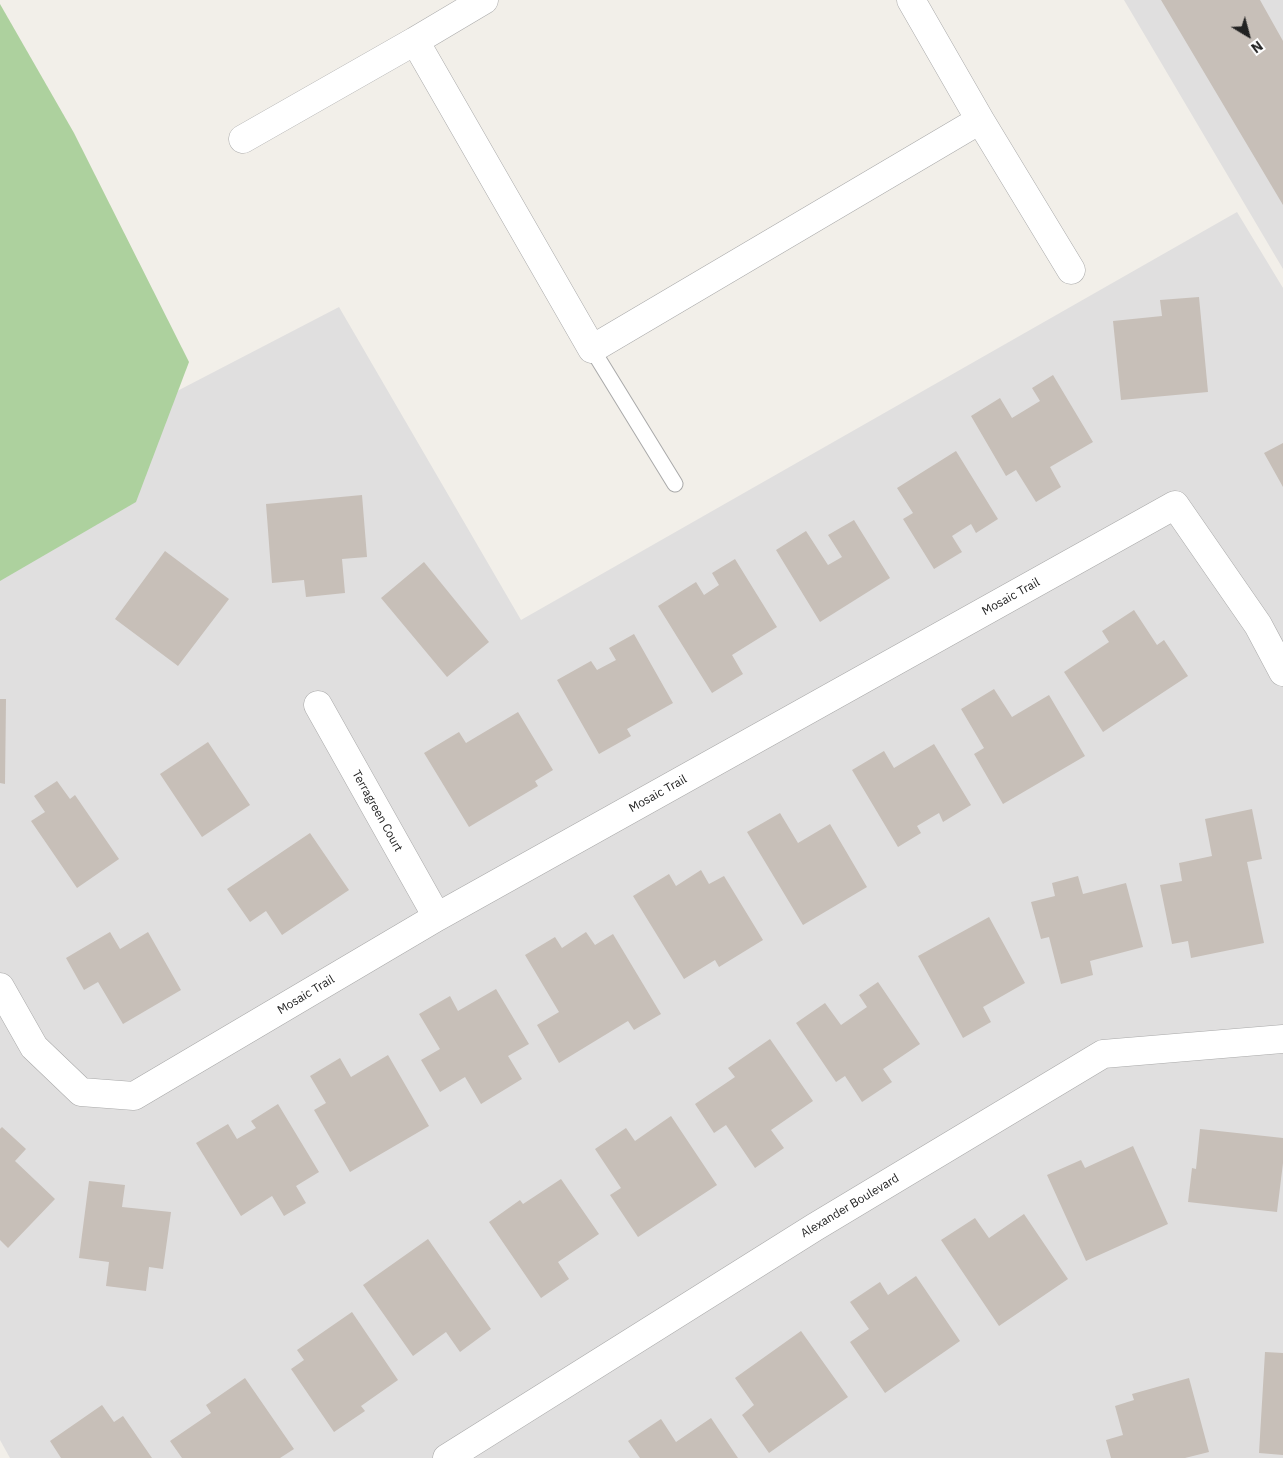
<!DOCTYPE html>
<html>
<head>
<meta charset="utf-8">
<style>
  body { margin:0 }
  #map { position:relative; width:1283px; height:1458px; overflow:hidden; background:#f2efe9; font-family:"IBM Plex Sans",sans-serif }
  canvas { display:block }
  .north { position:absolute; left:1223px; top:10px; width:50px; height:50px; -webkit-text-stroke:4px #fff; paint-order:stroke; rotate:143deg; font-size:14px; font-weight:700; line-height:20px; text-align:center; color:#222 }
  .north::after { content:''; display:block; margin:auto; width:18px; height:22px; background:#222; clip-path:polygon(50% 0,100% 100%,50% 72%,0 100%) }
</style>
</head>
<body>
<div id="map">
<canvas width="1283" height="1458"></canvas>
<div class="north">N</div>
</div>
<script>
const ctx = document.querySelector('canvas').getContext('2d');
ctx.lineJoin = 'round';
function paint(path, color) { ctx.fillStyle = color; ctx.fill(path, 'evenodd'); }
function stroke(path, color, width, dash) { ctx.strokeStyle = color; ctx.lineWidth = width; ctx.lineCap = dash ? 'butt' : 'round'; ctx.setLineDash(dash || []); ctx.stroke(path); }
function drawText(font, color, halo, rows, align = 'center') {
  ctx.font = font + ' "IBM Plex Sans",sans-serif'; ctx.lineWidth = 5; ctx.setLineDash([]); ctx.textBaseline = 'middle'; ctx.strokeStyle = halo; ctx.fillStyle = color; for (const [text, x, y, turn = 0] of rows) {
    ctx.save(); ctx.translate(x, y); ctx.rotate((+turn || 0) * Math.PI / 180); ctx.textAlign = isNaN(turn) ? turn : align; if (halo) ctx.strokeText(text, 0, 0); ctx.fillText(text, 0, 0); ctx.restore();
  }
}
paint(new Path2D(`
  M 1124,0 L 1283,0 L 1283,269 Z
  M 1237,212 L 1283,288 L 1283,1458 L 10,1458 L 0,1440 L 0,483 L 339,307 L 521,620 Z`), '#e0dfdf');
paint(new Path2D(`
  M 0,4 L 74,133 L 189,362 L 136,502 L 0,581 Z`), '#add19e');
paint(new Path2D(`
  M 1161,0 L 1260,0 L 1283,41 L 1283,205 Z
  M 1199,297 L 1208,392 L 1121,400 L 1113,321 L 1162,316 L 1160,300 Z
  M 1053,375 L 1093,442 L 1050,467 L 1061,487 L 1036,502 L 1016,470 L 1006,476 L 971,416 L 1000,398 L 1012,418 L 1040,401 L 1032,388 Z
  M 1283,443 L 1283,487 L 1264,453 Z
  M 956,451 L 998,519 L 976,533 L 971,524 L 952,536 L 962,552 L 934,569 L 903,519 L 913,513 L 897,488 Z
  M 362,495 L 367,557 L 342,559 L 345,593 L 306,597 L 304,580 L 272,583 L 266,504 Z
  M 854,520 L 890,578 L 820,622 L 776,550 L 806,531 L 828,565 L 842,557 L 828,535 Z
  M 165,551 L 229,599 L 178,666 L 115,619 Z
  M 735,559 L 777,627 L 732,655 L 743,674 L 712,693 L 658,606 L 696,582 L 704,595 L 719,585 L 712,573 Z
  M 424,562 L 489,642 L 447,677 L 381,598 Z
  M 1134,610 L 1157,645 L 1164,640 L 1188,676 L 1103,732 L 1064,672 L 1109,642 L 1102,631 Z
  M 634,634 L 673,703 L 627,729 L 631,736 L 599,754 L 557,680 L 591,661 L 597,670 L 616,660 L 609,648 Z
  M 994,689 L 1012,717 L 1049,695 L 1085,756 L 1003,804 L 974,754 L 984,748 L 961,709 Z
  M 0,699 L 6,699 L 5,784 L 0,783 Z
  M 518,712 L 553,770 L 535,781 L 538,786 L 469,827 L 424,753 L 459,732 L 466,743 Z
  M 208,742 L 250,805 L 202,837 L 160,774 Z
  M 934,744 L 971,805 L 943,822 L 939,813 L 917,826 L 921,833 L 898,847 L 852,770 L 884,751 L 894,768 Z
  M 57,781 L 70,799 L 75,795 L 119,859 L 77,888 L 31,821 L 45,812 L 34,796 Z
  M 1252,809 L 1262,859 L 1247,862 L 1264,943 L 1191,958 L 1188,941 L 1172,944 L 1160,885 L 1182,881 L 1179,863 L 1212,856 L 1205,819 Z
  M 780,813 L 798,843 L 830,824 L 867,887 L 803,925 L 747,832 Z
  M 310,833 L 349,890 L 282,935 L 266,911 L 250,922 L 227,889 Z
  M 701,870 L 709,884 L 724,876 L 763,940 L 719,967 L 715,960 L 684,979 L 633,896 L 669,874 L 676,886 Z
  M 1078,876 L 1083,894 L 1126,883 L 1143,947 L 1090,961 L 1093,975 L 1061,984 L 1049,937 L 1041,939 L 1031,902 L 1055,896 L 1052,883 Z
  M 989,917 L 1025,983 L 983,1007 L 991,1022 L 963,1038 L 918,956 Z
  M 110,932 L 120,949 L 148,932 L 181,990 L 123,1024 L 98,982 L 84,990 L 66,958 Z
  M 586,932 L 595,945 L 613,934 L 661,1014 L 634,1030 L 628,1021 L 559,1063 L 537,1025 L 559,1012 L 525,955 L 555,937 L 562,948 Z
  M 878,982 L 920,1044 L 883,1069 L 892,1082 L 862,1102 L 845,1076 L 836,1082 L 796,1023 L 825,1003 L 841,1025 L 867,1007 L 859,995 Z
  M 496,989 L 529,1044 L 508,1056 L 522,1079 L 481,1104 L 465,1077 L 440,1092 L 421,1060 L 440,1049 L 419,1014 L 450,996 L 458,1011 Z
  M 770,1039 L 813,1101 L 771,1130 L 784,1148 L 755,1168 L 726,1125 L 714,1133 L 695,1104 L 735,1077 L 728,1068 Z
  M 388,1055 L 429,1126 L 350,1172 L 314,1110 L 326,1103 L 310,1076 L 340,1058 L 351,1077 Z
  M 278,1104 L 319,1172 L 296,1186 L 306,1203 L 284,1216 L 272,1196 L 241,1216 L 196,1143 L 228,1124 L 237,1139 L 256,1128 L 251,1121 Z
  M 671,1116 L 717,1185 L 638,1237 L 610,1195 L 621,1188 L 595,1149 L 626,1128 L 635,1141 Z
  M 2,1127 L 26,1149 L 15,1161 L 55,1199 L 8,1248 L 0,1240 L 0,1129 Z
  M 1200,1129 L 1283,1138 L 1283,1163 L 1277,1212 L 1188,1202 L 1192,1168 L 1196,1169 Z
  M 1133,1146 L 1168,1224 L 1086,1261 L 1047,1175 L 1081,1160 L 1085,1168 Z
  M 561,1179 L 599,1234 L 558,1262 L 569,1279 L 541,1298 L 489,1222 L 520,1200 L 523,1204 Z
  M 89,1181 L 125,1185 L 122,1207 L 171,1212 L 163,1269 L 149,1267 L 146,1291 L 106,1286 L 109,1262 L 79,1258 Z
  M 1024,1214 L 1068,1279 L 999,1326 L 941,1240 L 975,1218 L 989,1238 Z
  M 428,1239 L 491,1329 L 460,1352 L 446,1332 L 413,1356 L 363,1285 Z
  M 916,1276 L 960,1341 L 885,1393 L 850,1342 L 869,1329 L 850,1302 L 880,1282 L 888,1295 Z
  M 352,1312 L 398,1380 L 361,1406 L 365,1411 L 334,1432 L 291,1369 L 304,1360 L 297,1350 Z
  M 801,1331 L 848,1397 L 769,1453 L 742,1415 L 754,1405 L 735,1378 Z
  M 1265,1352 L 1283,1353 L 1283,1455 L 1259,1453 Z
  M 245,1378 L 294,1449 L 280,1458 L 182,1458 L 170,1441 L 211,1413 L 206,1405 Z
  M 1189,1378 L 1209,1452 L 1185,1458 L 1111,1458 L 1106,1440 L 1123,1435 L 1115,1406 L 1134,1400 L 1132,1394 Z
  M 102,1405 L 114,1422 L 123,1416 L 152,1458 L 61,1458 L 50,1441 Z
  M 711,1418 L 738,1458 L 640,1458 L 628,1441 L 661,1419 L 676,1442 Z`), '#c7bfb8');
const lane = new Path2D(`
  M 592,349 L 675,484`);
const street = new Path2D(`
  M 484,0 L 415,41 L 592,349 L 980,120 L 911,0
  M 980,120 L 1071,270
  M 243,139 L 415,41
  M 318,705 L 437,917
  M 0,987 L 34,1047 L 81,1092 L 134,1096 L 437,917 L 1175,505 L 1258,625 L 1283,672
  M 447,1458 L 815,1227 L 1103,1054 L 1283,1039`);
stroke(lane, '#a9a9a9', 17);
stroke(street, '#a9a9a9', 29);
stroke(lane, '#fff', 15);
stroke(street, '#fff', 28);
drawText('12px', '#222', '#fff', [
  ["Mosaic Trail",1011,597,-29],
  ["Mosaic Trail",658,794,-29],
  ["Terragreen Court",377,811,61],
  ["Mosaic Trail",306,995,-31],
  ["Alexander Boulevard",850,1206,-31]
]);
</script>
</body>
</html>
